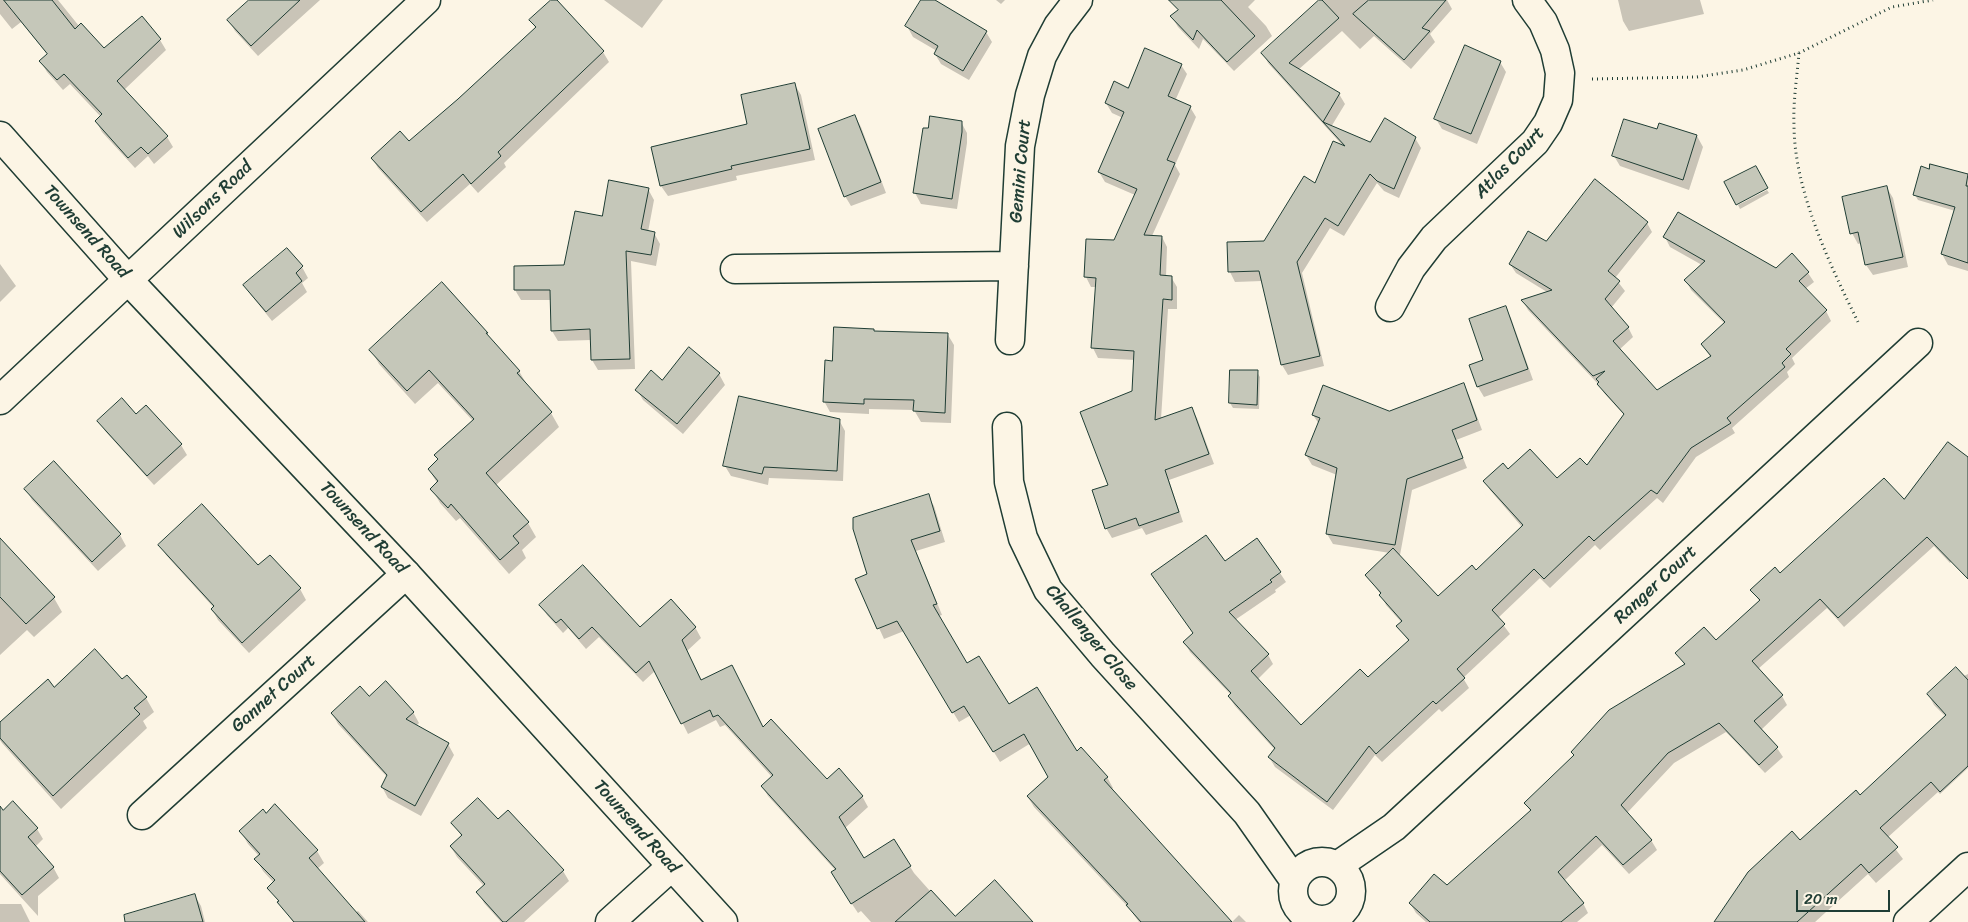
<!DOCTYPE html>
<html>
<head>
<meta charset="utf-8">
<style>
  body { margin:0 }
  #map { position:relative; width:1968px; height:922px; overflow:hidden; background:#fcf5e5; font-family:Sriracha,sans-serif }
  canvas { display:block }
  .scale { position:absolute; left:1796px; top:890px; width:94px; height:22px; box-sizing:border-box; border:2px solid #1f3d34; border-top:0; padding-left:6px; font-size:15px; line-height:18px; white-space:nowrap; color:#1f3d34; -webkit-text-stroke:4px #fcf5e5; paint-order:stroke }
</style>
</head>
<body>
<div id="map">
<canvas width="1968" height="922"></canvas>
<div class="scale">20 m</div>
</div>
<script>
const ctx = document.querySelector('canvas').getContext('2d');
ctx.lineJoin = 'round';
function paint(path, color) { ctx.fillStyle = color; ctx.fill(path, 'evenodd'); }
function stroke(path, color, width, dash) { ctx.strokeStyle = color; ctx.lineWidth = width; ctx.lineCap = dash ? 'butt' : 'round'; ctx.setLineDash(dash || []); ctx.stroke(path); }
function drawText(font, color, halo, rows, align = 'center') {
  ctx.font = font + ' Sriracha,sans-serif'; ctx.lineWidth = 5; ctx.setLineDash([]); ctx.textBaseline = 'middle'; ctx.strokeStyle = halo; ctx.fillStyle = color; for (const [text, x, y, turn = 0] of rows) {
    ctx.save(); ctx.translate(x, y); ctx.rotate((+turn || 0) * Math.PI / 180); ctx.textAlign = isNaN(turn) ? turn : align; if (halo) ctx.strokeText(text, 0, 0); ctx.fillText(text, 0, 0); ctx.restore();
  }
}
paint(new Path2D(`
  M 0,0 L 58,0 L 79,26 L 104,50 L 142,18 L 160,40 L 166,50 L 124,90 L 167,137 L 173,147 L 154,164 L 148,156 L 135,168 L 102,132 L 96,121 L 101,117 L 70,84 L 63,90 L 47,72 L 41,62 L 48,55 L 21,22 L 12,29 L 0,14 Z
  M 248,0 L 320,0 L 258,56 L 235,31 L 229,21 L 249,2 Z
  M 553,0 L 555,0 L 603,52 L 609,62 L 504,163 L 506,167 L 478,193 L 470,184 L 427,222 L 378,168 L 372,158 L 409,143 L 536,29 L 531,20 Z
  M 604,0 L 663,0 L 642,28 Z
  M 923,0 L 933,0 L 986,32 L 992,42 L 969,80 L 941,64 L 935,54 L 937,51 L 913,37 L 907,26 Z
  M 996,0 L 1005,0 L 1001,4 Z
  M 1190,0 L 1255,0 L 1248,7 L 1266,26 L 1272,36 L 1234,71 L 1203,39 L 1199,49 L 1178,27 L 1172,17 Z
  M 1321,0 L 1447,0 L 1452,9 L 1430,34 L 1435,42 L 1411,69 L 1374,36 L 1360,49 L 1342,31 L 1298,70 L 1339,94 L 1345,104 L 1331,127 L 1371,144 L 1415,138 L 1421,148 L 1399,198 L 1384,191 L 1377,183 L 1344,236 L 1330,228 L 1302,273 L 1324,366 L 1288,375 L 1282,365 L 1262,281 L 1235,282 L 1230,272 L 1264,242 L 1315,185 L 1344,147 L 1268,63 L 1263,53 Z
  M 1618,0 L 1700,0 L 1704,14 L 1629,31 L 1623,21 Z
  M 1500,62 L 1506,72 L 1477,144 L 1442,129 L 1436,119 Z
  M 1181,65 L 1187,74 L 1175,101 L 1190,107 L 1196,117 L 1175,165 L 1180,174 L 1152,236 L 1162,237 L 1167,247 L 1166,277 L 1171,277 L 1177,287 L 1177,309 L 1168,309 L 1161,419 L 1192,409 L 1197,418 L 1214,464 L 1169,480 L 1183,522 L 1146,535 L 1142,528 L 1112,538 L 1106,528 L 1109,486 L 1133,392 L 1135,360 L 1098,358 L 1093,348 L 1097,287 L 1091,287 L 1086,277 L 1114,242 L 1135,195 L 1105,182 L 1099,172 L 1123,118 L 1112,113 L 1106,103 L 1129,89 Z
  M 795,85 L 801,95 L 815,160 L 736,176 L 737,180 L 668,196 L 661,186 L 653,148 L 749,125 Z
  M 855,116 L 861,127 L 886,193 L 851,206 L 845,196 Z
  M 961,122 L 967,133 L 967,143 L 957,209 L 921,204 L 915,193 Z
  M 1660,124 L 1697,136 L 1703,147 L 1689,190 L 1620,166 L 1614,156 L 1658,131 Z
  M 1931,166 L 1968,176 L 1968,191 L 1962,213 L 1918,200 L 1915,195 Z
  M 1887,188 L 1893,198 L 1908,267 L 1873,275 L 1866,265 L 1862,243 L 1858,244 L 1852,233 Z
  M 648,189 L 654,200 L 648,232 L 654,233 L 660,244 L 656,266 L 631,261 L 635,369 L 598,370 L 592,360 L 591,340 L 558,341 L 552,331 L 551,300 L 521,300 L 515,290 L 565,267 L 603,217 Z
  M 1767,190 L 1769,193 L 1740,209 L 1738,205 Z
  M 1647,223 L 1652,232 L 1615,278 L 1625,291 L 1611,308 L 1628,327 L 1633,337 L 1619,350 L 1657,392 L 1711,358 L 1702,344 L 1725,324 L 1691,290 L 1686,280 L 1702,265 L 1670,247 L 1665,237 L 1777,270 L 1808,273 L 1814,282 L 1805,289 L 1826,311 L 1831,321 L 1792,358 L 1795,364 L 1787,372 L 1789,377 L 1732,428 L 1735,433 L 1696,457 L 1663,503 L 1657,498 L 1600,550 L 1595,545 L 1550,588 L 1540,578 L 1498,618 L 1510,634 L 1463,678 L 1469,688 L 1442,712 L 1439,709 L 1382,762 L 1375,755 L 1333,810 L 1275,767 L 1269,757 L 1275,750 L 1235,706 L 1229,697 L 1231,695 L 1190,652 L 1185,643 L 1194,634 L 1224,562 L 1280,573 L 1286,582 L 1275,590 L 1276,592 L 1235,620 L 1268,655 L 1273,664 L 1257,680 L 1301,727 L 1368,678 L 1409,642 L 1398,626 L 1402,623 L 1386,605 L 1381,595 L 1367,575 L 1390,553 L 1333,544 L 1327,534 L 1337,475 L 1312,465 L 1306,455 L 1319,424 L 1313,415 L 1389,413 L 1463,385 L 1469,395 L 1482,430 L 1456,440 L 1467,468 L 1412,490 L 1400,555 L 1397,555 L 1438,598 L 1476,572 L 1522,527 L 1490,490 L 1485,481 L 1508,471 L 1557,480 L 1587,467 L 1625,416 L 1604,393 L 1599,385 L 1528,310 L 1523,301 L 1547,292 L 1516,273 L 1510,264 L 1546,243 Z
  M 1968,223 L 1968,271 L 1948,265 L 1942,254 Z
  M 287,249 L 302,267 L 308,278 L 302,283 L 307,292 L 272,321 L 251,295 L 245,285 Z
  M 0,264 L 16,286 L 0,302 Z
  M 442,284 L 519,371 L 527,385 L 551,413 L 559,427 L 495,486 L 528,523 L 536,537 L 522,550 L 526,558 L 509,574 L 460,518 L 456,521 L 440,503 L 432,489 L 437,483 L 429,469 L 473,421 L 438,383 L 415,404 L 379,364 L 371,350 Z
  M 1505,307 L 1511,318 L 1533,380 L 1484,397 L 1478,387 L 1470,365 L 1485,360 Z
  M 875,333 L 948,335 L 954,345 L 951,423 L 921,422 L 914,410 L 869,409 L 869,414 L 830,412 L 824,401 L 834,362 Z
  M 1231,371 L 1257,372 L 1260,377 L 1259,409 L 1233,408 L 1230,403 Z
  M 719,374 L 725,385 L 683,434 L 643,400 L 637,390 L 662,382 Z
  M 136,416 L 181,445 L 187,455 L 154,485 L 105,431 L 99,421 Z
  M 839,420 L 845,431 L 843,481 L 769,478 L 768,485 L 731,476 L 725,466 Z
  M 1968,458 L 1968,540 L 1950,563 L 1934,546 L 1844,627 L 1827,608 L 1758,669 L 1782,696 L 1787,705 L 1761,730 L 1777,748 L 1783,757 L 1765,773 L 1726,732 L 1674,763 L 1627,813 L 1651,840 L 1657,850 L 1629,874 L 1602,845 L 1564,881 L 1583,903 L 1588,913 L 1577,922 L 1426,922 L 1416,913 L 1410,903 L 1447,887 L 1531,812 L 1525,803 L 1575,756 L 1572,752 L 1685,666 L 1677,653 L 1716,642 L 1760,602 L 1752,590 L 1904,501 Z
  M 54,463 L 120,535 L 126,546 L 98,571 L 32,500 L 26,489 Z
  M 928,496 L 934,506 L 945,542 L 916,551 L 942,615 L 938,616 L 967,665 L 1008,706 L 1077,753 L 1107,777 L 1113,788 L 1111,790 L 1230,922 L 1139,922 L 1129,908 L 1034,807 L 1028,797 L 1050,777 L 1031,743 L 1000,762 L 971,715 L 959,722 L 904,631 L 884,639 L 857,580 L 868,575 Z
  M 0,540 L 54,598 L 62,612 L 34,637 L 27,630 L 0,655 Z
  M 160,545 L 258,567 L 270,556 L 300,589 L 306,600 L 249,653 L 218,620 L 212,609 L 214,608 L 166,555 Z
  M 541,605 L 639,629 L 695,627 L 701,638 L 687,651 L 702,681 L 827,781 L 862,796 L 868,807 L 845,828 L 864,860 L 894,841 L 914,873 L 954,918 L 1032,922 L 871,922 L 861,911 L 858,913 L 838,883 L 836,871 L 768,796 L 762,786 L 772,777 L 725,725 L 720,727 L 716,720 L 688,734 L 656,670 L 643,682 L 599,637 L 586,649 L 568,628 L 563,633 L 547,615 Z
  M 1968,674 L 1968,768 L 1940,794 L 1938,792 L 1887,838 L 1903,859 L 1876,883 L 1868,874 L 1815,922 L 1716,922 L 1800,842 L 1860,797 L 1946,717 L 1934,705 L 1928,694 Z
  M 127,677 L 146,698 L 154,712 L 143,721 L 147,728 L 61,809 L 2,743 L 0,740 L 0,724 L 54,688 L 122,681 Z
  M 369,698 L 413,712 L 419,723 L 416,726 L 448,744 L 454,755 L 421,816 L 388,798 L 382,787 L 387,777 L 338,724 L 332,713 Z
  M 275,805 L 317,851 L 324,863 L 317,869 L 355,913 L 358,911 L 368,922 L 293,922 L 269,888 L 274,883 L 263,871 L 256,859 L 259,856 L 248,844 L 241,832 L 266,815 Z
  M 0,815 L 37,829 L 43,839 L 35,847 L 53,867 L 59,878 L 38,896 L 38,916 L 0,874 Z
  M 498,821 L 563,871 L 569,881 L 524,922 L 501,922 L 484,903 L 478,892 L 484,886 L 457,857 L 451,847 L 462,837 L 453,823 Z
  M 195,896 L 201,906 L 205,922 L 163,922 Z
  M 0,904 L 21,904 L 30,922 L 0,922 Z
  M 1239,915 L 1246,922 L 1232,922 Z`), '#0003');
const building = new Path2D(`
  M 4,0 L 52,0 L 75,29 L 81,23 L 104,48 L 142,16 L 161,39 L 117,81 L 168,136 L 148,154 L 141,147 L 128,158 L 95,121 L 102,114 L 64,74 L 57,80 L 39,61 L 47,54 Z
  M 249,0 L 300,0 L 251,46 L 227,20 Z
  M 551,0 L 557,0 L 604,51 L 498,152 L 501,156 L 471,184 L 463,174 L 421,212 L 371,158 L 400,131 L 409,141 L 458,99 L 536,27 L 529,20 Z
  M 921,0 L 935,0 L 987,31 L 963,71 L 934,54 L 938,46 L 905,26 Z
  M 1169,0 L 1221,0 L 1255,36 L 1227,62 L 1197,30 L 1193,40 L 1170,16 L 1178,10 Z
  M 1319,0 L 1322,0 L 1339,18 L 1289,63 L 1340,93 L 1323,122 L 1261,53 Z
  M 1369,0 L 1446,0 L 1422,28 L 1430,31 L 1404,60 L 1353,14 Z
  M 1465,45 L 1501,61 L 1471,134 L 1434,119 Z
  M 1145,48 L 1182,64 L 1168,96 L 1191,106 L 1167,160 L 1175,163 L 1144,235 L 1162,236 L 1160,275 L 1172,276 L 1172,300 L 1163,299 L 1155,420 L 1192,407 L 1209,454 L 1165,470 L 1179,512 L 1139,526 L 1136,518 L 1105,529 L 1092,490 L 1108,485 L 1080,412 L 1132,391 L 1134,351 L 1091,348 L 1096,278 L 1084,277 L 1086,239 L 1114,240 L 1137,189 L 1098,172 L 1124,112 L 1105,103 L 1114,81 L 1128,88 Z
  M 795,83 L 810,149 L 731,166 L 732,169 L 660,186 L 651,147 L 747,124 L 741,95 Z
  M 855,115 L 881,182 L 844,197 L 818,129 Z
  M 930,116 L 962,121 L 962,132 L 952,199 L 913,193 L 923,128 L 928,128 Z
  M 1385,118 L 1416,137 L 1394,189 L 1377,181 L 1370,174 L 1338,226 L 1325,218 L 1297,262 L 1320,356 L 1281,365 L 1259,271 L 1228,272 L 1227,242 L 1264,241 L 1304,176 L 1315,183 L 1333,141 L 1345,146 L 1323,122 L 1370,142 Z
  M 1624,119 L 1657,129 L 1659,123 L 1697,135 L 1683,180 L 1612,156 Z
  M 1930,164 L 1968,174 L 1966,186 L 1968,186 L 1968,263 L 1941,254 L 1955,207 L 1913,195 L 1921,166 L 1929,169 Z
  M 1756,166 L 1768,188 L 1736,205 L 1724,182 Z
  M 1595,179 L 1648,222 L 1608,271 L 1620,281 L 1605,299 L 1629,327 L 1613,341 L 1657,390 L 1711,356 L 1701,344 L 1725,322 L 1684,280 L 1705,261 L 1663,237 L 1678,212 L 1776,268 L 1792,253 L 1809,272 L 1799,281 L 1827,310 L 1786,349 L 1791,354 L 1782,363 L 1785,367 L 1727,418 L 1731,423 L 1691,448 L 1657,494 L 1651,490 L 1594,541 L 1589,536 L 1544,579 L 1534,569 L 1492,610 L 1505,624 L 1457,669 L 1465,678 L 1436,704 L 1433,701 L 1376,754 L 1369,746 L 1327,802 L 1268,757 L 1275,748 L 1228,696 L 1231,693 L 1183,642 L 1193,633 L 1151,574 L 1206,535 L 1225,561 L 1257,538 L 1281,572 L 1270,580 L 1272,582 L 1229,612 L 1269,654 L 1251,671 L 1301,725 L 1360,669 L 1368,677 L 1409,640 L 1396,626 L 1402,621 L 1379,595 L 1381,593 L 1365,575 L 1393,548 L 1438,596 L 1472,565 L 1476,570 L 1523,525 L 1483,481 L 1503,463 L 1508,469 L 1530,449 L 1557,478 L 1580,458 L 1587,465 L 1624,414 L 1597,384 L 1599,382 L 1596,379 L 1605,371 L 1593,376 L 1521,300 L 1552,290 L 1509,264 L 1528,231 L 1546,241 Z
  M 609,180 L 649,188 L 641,229 L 655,232 L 651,255 L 626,251 L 630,359 L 591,360 L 590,329 L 551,331 L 550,290 L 514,290 L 514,266 L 564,265 L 575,211 L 602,216 Z
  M 1887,186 L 1903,257 L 1865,265 L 1858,232 L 1850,234 L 1842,197 Z
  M 287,248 L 303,266 L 296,273 L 302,281 L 266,312 L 243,285 Z
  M 442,282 L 488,333 L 486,333 L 520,371 L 517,373 L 552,412 L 486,473 L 529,522 L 513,536 L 519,543 L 500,560 L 451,504 L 448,508 L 430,489 L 438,481 L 428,469 L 438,459 L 434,455 L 474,419 L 429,370 L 407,391 L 369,350 Z
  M 1506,306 L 1528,369 L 1477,387 L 1469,365 L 1483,360 L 1469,319 Z
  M 834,327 L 874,329 L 874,331 L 948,333 L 945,413 L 913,411 L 914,400 L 864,399 L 864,404 L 823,402 L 825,360 L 832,361 Z
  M 689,347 L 720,373 L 677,424 L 635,390 L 651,370 L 662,380 Z
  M 1230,370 L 1258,370 L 1257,405 L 1229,403 Z
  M 1464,383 L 1477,420 L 1452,430 L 1463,458 L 1407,479 L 1395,545 L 1326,534 L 1337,468 L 1305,455 L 1320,418 L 1312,415 L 1323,385 L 1389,411 Z
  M 739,396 L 840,419 L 837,471 L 764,467 L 762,474 L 723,466 Z
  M 122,398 L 136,414 L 146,405 L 182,444 L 147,476 L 97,421 Z
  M 1948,442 L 1968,457 L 1968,579 L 1927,537 L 1838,618 L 1820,599 L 1752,661 L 1783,695 L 1754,721 L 1778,747 L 1759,765 L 1719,723 L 1668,753 L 1621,805 L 1652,840 L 1623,865 L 1596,836 L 1558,872 L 1584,903 L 1561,922 L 1430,922 L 1409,903 L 1434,874 L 1447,885 L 1531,810 L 1524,803 L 1574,755 L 1571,752 L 1609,710 L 1685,664 L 1675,653 L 1704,627 L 1716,640 L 1760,600 L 1750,590 L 1775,567 L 1780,573 L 1884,478 L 1904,499 Z
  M 54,461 L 121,534 L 92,562 L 24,489 Z
  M 929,494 L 940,531 L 911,540 L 937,604 L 933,605 L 967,663 L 979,656 L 1009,704 L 1037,687 L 1077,751 L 1081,747 L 1108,777 L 1104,780 L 1232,922 L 1141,922 L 1126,905 L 1128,904 L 1027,796 L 1048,777 L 1024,734 L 993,752 L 964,706 L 952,713 L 897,621 L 877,629 L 855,579 L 867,574 L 853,529 L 853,518 Z
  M 202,504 L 258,565 L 270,555 L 301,588 L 242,643 L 211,609 L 214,606 L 158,545 Z
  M 0,538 L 55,597 L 26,624 L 0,597 Z
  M 583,565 L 640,627 L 671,599 L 696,627 L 682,640 L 701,680 L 732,665 L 763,727 L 771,719 L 827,779 L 839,768 L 863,796 L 839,817 L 864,858 L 894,839 L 911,866 L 851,904 L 831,872 L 836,869 L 761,786 L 773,775 L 718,715 L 713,717 L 710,710 L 681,724 L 649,661 L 636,673 L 592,627 L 579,639 L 561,619 L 556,623 L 539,605 Z
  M 95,649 L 122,679 L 127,675 L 147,697 L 134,708 L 140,714 L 53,796 L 0,738 L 0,722 L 48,679 L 54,687 Z
  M 1956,667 L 1968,680 L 1968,766 L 1940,792 L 1931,782 L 1880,828 L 1898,847 L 1869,873 L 1861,864 L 1797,922 L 1714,922 L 1748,872 L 1792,831 L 1800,840 L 1856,790 L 1860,795 L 1946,715 L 1927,694 Z
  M 386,681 L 414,712 L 406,719 L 449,743 L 415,806 L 381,787 L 387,775 L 331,713 L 360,686 L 369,696 Z
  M 478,798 L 498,819 L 508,810 L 564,870 L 506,922 L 503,922 L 476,892 L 485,884 L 450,846 L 462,835 L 451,823 Z
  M 13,801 L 38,828 L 28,837 L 54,867 L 22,895 L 0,871 L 0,806 L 3,810 Z
  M 275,804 L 318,850 L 309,858 L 365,922 L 294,922 L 277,902 L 279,901 L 267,888 L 275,880 L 254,859 L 260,854 L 239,831 L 263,809 L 266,813 Z
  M 995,880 L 1033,922 L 895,922 L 931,890 L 955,916 Z
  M 195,894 L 203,922 L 125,922 L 124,915 Z`);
paint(building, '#c5c7b9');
stroke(building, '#1f3d34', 1);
const minor = new Path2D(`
  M 735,269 L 1014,266
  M 1390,307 L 1411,268 L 1434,238 L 1535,142 L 1548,123 L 1558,100 L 1560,73 L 1555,50 L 1543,22 L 1527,0
  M 1010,340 L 1020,146 L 1030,95 L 1042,56 L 1058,26 L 1078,0
  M 1007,427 L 1009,482 L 1023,538 L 1048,590 L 1103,655 L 1247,813 L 1294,880
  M 142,815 L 406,574
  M1293 891a29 29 0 1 1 58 0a29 29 0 1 1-58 0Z
  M 1337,866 L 1394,827 L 1918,343
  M 610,922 L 672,866
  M 1908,922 L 1968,867`);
const tertiary = new Path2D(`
  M 0,400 L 426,0`);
const secondary = new Path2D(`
  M 0,136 L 129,281 L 406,574 L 723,922`);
stroke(minor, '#1f3d34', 31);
stroke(tertiary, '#1f3d34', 31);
stroke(secondary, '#1f3d34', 31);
stroke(new Path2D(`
  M 1799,53 C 1797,77 1793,101 1794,125 C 1794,190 1830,265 1858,322
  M 1592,79 L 1697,77 L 1743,70 L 1799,53 L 1892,7 L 1933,0`), '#1f3d34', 3, [1, 4]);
stroke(minor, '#fcf5e5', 28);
stroke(tertiary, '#fcf5e5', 28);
stroke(secondary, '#fcf5e5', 28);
drawText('18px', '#1f3d34', '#fcf5e5', [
  ["Atlas Court",1510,163,-46],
  ["Gemini Court",1021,171,-85],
  ["Wilsons Road",213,200,-44],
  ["Townsend Road",86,232,48],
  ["Townsend Road",363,528,47],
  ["Ranger Court",1656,585,-43],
  ["Challenger Close",1091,638,50],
  ["Gannet Court",274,694,-42],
  ["Townsend Road",636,827,48]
]);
</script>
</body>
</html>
